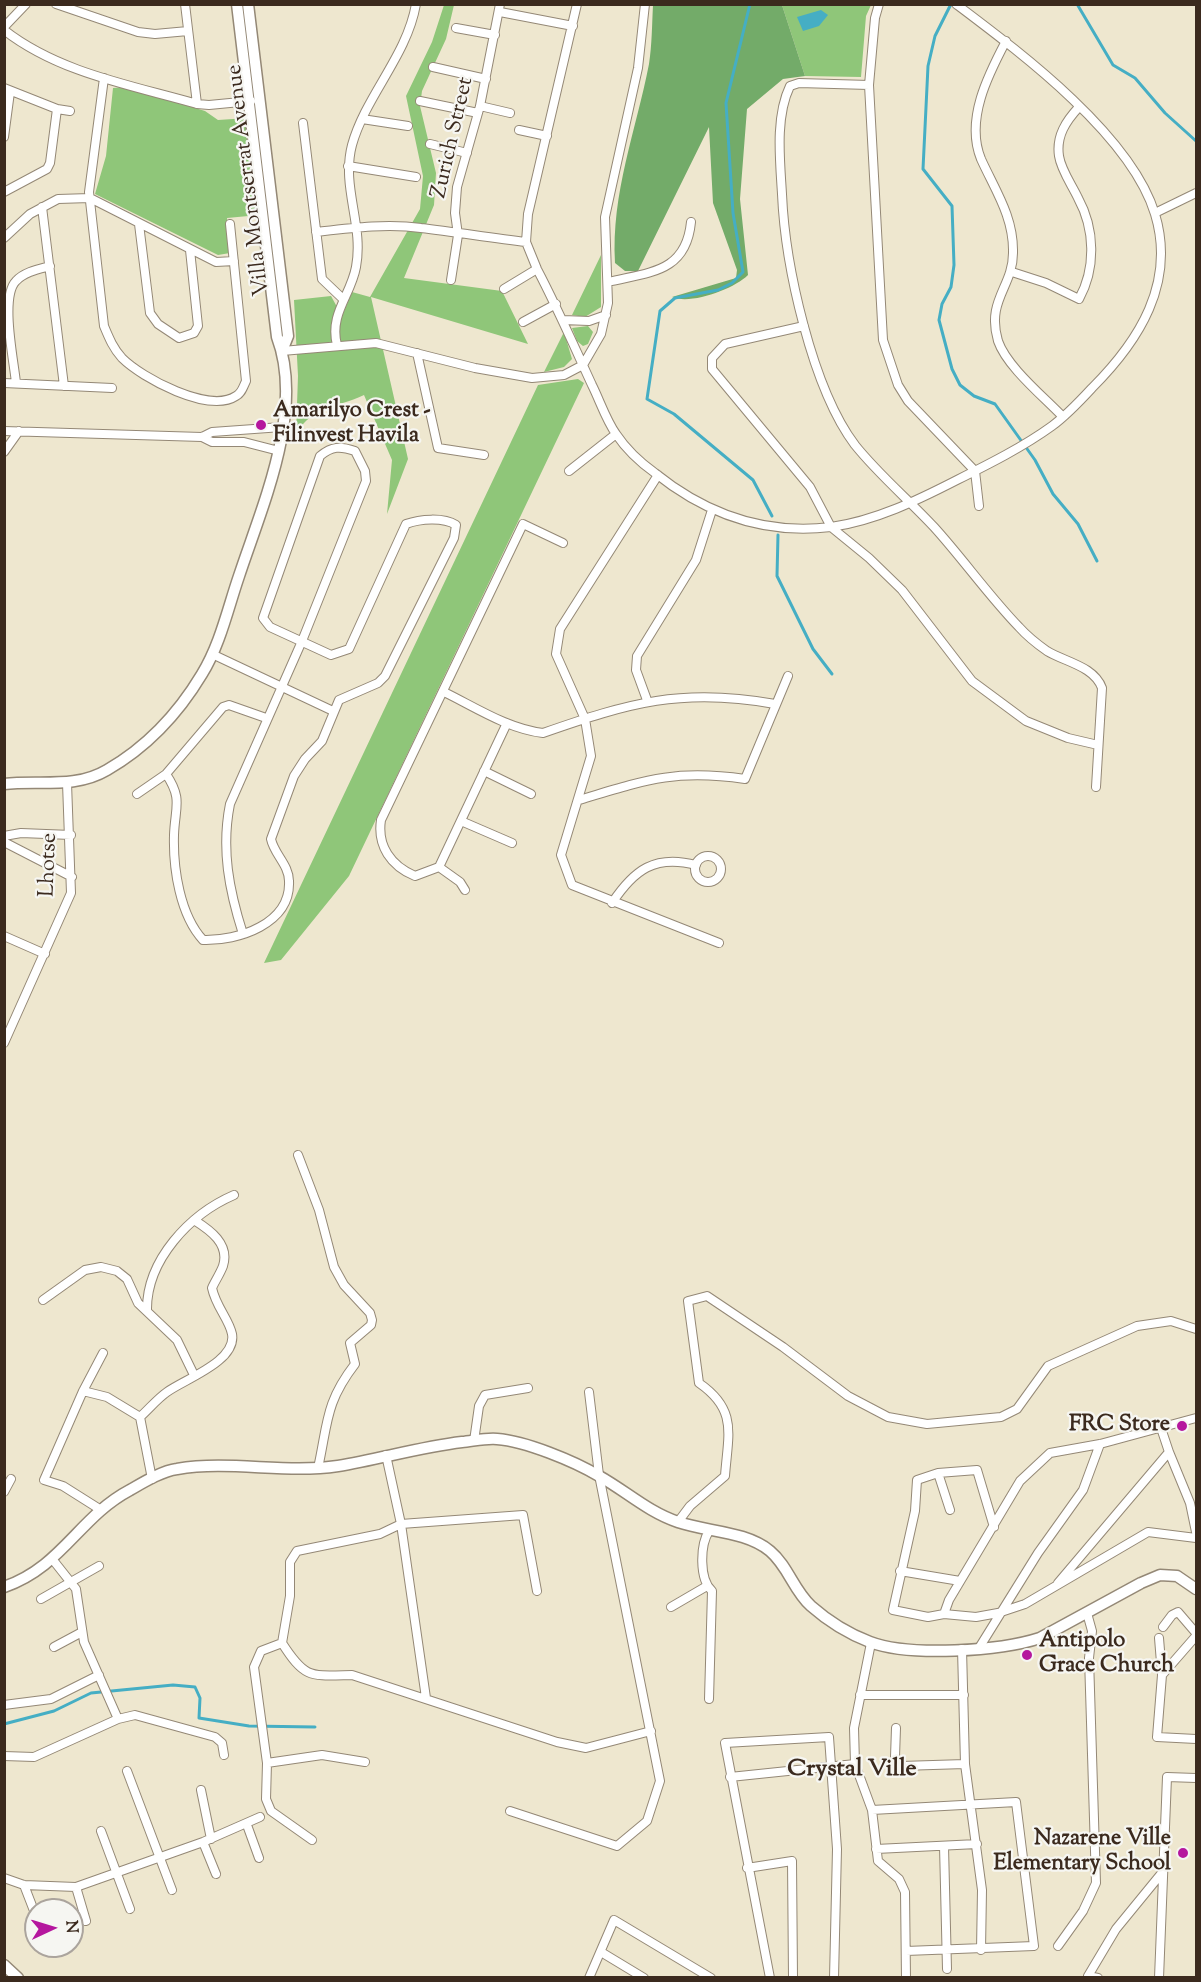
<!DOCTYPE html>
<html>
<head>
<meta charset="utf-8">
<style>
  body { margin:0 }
  #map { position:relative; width:1201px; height:1982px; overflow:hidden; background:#eee7cf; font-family:"Sorts Mill Goudy",serif }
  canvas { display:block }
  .frame { position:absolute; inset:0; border:6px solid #3b2a1e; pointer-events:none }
  .north { position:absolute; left:24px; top:1898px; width:60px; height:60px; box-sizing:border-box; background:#f6f6f2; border:2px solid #aba49d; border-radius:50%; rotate:86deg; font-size:16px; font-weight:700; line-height:24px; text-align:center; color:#3b2a1e }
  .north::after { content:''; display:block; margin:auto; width:21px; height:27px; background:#b5179e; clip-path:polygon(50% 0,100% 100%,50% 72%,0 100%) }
</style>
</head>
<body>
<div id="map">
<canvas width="1201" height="1982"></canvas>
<div class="frame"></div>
<div class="north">N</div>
</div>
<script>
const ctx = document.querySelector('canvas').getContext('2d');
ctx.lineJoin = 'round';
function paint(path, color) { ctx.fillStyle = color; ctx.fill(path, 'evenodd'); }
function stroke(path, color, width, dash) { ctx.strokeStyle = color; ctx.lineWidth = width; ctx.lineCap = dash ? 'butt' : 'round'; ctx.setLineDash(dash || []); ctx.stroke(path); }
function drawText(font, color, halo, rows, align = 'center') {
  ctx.font = font + ' "Sorts Mill Goudy",serif'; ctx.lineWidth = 4.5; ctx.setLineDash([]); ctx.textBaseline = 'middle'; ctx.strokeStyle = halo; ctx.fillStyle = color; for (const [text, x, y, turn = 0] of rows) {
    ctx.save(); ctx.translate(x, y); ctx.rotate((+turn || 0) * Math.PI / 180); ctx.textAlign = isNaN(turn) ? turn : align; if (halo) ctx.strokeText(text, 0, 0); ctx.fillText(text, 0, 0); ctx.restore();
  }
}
paint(new Path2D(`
  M 444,5 L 454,5 L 446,39 L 422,91 L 420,106 L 436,173 L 434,205 L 404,278 L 502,291 L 528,344 L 371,297 L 408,459 L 387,514 L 392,460 L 364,395 C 337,408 313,405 296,434 L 298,376 L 294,300 L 331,296 L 342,316 L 352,292 L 370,297 L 420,209 L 423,176 L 406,96 L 432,42 Z
  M 782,5 L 871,5 L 866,16 L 861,77 L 805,76 Z
  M 126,87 L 205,111 L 218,120 L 248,118 L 259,215 L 227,218 L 230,253 L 218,255 L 95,194 L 106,156 L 113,88 Z
  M 601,255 L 601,307 L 585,317 L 572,315 Z
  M 588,326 L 593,332 L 588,344 L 583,346 L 577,341 L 572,328 Z
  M 564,332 L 572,359 L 564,367 L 544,372 Z
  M 578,379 L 584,383 L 349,876 L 281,960 L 264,963 L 538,385 Z`), '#8fc679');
paint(new Path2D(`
  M 653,5 L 782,5 L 805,76 L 783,79 L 747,109 L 740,199 L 748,275 C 734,289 691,305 672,297 L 736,278 L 737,270 L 713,203 L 709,127 L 638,271 L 625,271 L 615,263 C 611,193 636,131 649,64 C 652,45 652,24 653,5 Z`), '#73ab69');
paint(new Path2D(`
  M 821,10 L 828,15 L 819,26 L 803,31 L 797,17 Z`), '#45aec4');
stroke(new Path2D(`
  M 750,4 L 726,103 L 733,213 L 743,272 L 732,283 L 718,290 L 675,298 L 660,311 L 647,399 L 674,414 L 753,480 L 772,516
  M 951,4 L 935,36 L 928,66 L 923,169 L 952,206 L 954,265 L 951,287 L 942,304 L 939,320 L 952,369 L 960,385 L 974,396 L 995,404 L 1035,460 L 1053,494 L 1078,524 L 1097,561
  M 1077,4 L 1113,65 L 1135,78 L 1165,113 L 1196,141
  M 778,535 L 777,576 L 813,649 L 832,674
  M 4,1724 L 54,1711 L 91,1693 L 173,1685 L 195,1687 L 200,1698 L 199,1718 L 249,1726 L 315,1727`), '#45aec4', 3);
const street = new Path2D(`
  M 56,4 L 138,32 L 155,34 L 188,31
  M 185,4 L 197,104
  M 577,4 L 528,214 L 526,242 L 537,269 C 557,307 574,346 592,385 C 600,401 606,420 616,434 C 626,449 641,463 655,473 C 706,514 765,535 831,527 C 875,521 918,500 957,480 C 989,464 1023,447 1052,426 C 1067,415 1080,401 1092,388 C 1139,341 1176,283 1155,214 C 1131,135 1021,53 956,4
  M 879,4 L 875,18 L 869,85 L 883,340 L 898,385 L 908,401 L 975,471 L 979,506
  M 500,12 L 573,26
  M 4,27 L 26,4
  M 456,28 L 495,35
  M 4,30 C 59,73 131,85 197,104 L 209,105 L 251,101
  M 1006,41 C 988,75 965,120 981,159 C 995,190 1014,217 1013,253 C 1013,287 986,300 998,341 C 1007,367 1044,397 1063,417
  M 433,67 L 486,79
  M 104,78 L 89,192 L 104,326 C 109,338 113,348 122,358 C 142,378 209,414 236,396 C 242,393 243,387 246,381 L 230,224
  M 869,85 L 799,83 L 790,86 C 775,117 780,160 782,194 C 785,265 812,388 855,445 C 879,475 908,499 934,527 C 963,559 989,596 1019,627 C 1027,636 1037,644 1047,651 C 1065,662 1094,666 1102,688 L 1096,787
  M 4,88 L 57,109 L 70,111
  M 420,101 L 478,113
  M 480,106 L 510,113
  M 362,119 L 408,126
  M 303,123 L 322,279 L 343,299
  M 519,130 L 547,136
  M 4,137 L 10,92
  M 430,144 L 467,153
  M 348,166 L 416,177
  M 4,192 L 47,169 L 50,163 L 57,109
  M 42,207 L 64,386
  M 1155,213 L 1196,193
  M 139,224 L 150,313 L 158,324 L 179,338 L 194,333 L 198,326 L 190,250
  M 316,232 C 350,228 387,223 421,228 C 456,232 491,238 526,242
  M 4,238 L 30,214 L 58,199 L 90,198 L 216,262 L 234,261
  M 1012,272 L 1046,283 L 1079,299 C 1096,268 1095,229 1078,198 C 1072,185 1061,170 1059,156 C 1056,136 1066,121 1079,107
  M 451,280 L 458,235 L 455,213 L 457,187 L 480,106 L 500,4
  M 608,282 C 649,272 686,273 691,222
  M 504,289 L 537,269
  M 563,320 L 589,321 L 606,315
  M 523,322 L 556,304
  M 804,326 L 725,344 L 712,358 L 712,369 L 810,487 L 831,527 L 869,558 L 902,590 L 972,681 L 1026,721 L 1068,738 L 1098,745
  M 337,345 C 329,314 351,295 356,267 C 364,225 341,187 352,145 C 366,95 407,56 416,4
  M 282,351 L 376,343 L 475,368 L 532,378 L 564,375 L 583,365 L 601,334 L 608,303 L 605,217 L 638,68 L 645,4
  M 417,353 L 438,448 L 484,455
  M 4,383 L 112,388
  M 16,383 C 14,361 0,297 16,281 C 24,272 39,269 50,266
  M 4,431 L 202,437 L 212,432 L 282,427
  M 202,437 L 212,442 L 244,442 L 279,451
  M 4,452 L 19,431
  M 569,471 L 616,434
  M 658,475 L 560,629 L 556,654 L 585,719 L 591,756 L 561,855 L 572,885 L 719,943
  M 212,654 L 333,711
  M 444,692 C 475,707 508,729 543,733 C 629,703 682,687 775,704
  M 647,700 L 636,670 L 637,656 L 696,560 L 712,510
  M 507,723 L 439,867 L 415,876 C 391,866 377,846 381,820 L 523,524 L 563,543
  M 484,771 L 531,794
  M 166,774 C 183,799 175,807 174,835 C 173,869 180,915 203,940 C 238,941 291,924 289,881 C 289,865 274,854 271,839 L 294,776 L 305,759 L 322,741 L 339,700 L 378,683 L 385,676 L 454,538 L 456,525 C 443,517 420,519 406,524 L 349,649 L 331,655 L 270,627 L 263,618 L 320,456 C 332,446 340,446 355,451 L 365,471 L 366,481 L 302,641 L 230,804 C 221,849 229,890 243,934
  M 137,794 L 166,774 L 223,707 L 229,705 L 266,718
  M 579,800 C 645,780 675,769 745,779 L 788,676
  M 461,821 L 512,843
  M 4,836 L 21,833 L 71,835
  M 4,842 L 72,877
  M695 869a13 13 0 1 1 26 0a13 13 0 1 1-26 0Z
  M 439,867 L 460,882 L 465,890
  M 612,903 C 634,870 655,854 696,865
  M 4,936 L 45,954
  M 4,1043 L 71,893 L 67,783
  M 298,1155 L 319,1210 L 334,1267 L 344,1285 L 370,1313 L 372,1320 L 371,1325 L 350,1343 L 355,1364 C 325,1403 328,1423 318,1468
  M 43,1300 L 85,1270 L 101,1267 L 117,1271 L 127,1279 L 138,1303 L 177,1340 L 194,1375
  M 147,1311 C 146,1260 190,1214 234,1195
  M 83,1391 L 107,1397 L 140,1417 L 152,1479
  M 140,1417 C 149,1409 157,1399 167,1392 C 185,1379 237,1361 232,1334 C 229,1319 216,1307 212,1288 C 215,1281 220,1274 223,1266 C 230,1244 210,1230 194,1220
  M 474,1441 L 479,1406 L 485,1395 L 528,1388
  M 1169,1452 L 1190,1503 L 1196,1532
  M 386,1455 L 401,1524 L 426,1698
  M 938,1473 L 950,1510
  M 4,1492 L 11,1479
  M 101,1510 L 63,1486 L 44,1480 L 83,1391 L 103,1353
  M 678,1522 L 690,1506 L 725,1476 C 728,1434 738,1410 699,1383 L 688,1301 L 707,1296 L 783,1347 L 848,1396 L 888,1417 L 927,1424 L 1001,1417 L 1017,1409 L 1048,1366 L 1137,1326 L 1171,1321 L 1196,1329
  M 994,1527 L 977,1470 L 938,1473 L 917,1480 L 915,1511 L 893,1610 L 928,1617 L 944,1614 L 976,1617 L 998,1613 L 1025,1604 L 1148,1532 L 1196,1538
  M 53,1560 L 76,1589 L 84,1642 L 118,1719
  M 900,1571 L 960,1581
  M 1058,1583 L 1169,1452 L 1161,1428
  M 537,1591 L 523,1515 L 401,1524 L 380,1534 L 297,1551 L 290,1562 L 290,1596 L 282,1643 C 305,1679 310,1676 352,1675 L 557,1742 L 586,1748 L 651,1731
  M 41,1599 L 99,1566
  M 671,1607 L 707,1586
  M 944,1614 L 949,1600 L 1020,1481 L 1050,1453 L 1100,1444 L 1196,1418
  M 1163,1627 L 1172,1615 L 1178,1612 L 1196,1633
  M 1196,1636 L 1162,1675 L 1157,1737 L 1196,1739
  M 1159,1638 L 1162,1675
  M 282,1643 L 261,1651 L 254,1667 L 267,1763 L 266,1799 L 271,1811 L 312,1840
  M 871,1643 L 854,1728 L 855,1764 L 872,1810 L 878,1861 L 899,1879 L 905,1892 L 906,1978
  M 54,1647 L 82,1632
  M 979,1648 L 1038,1553 L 1083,1490 L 1100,1444
  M 962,1649 L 965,1764 L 982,1890 L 981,1950
  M 860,1695 L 964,1695
  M 709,1699 L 712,1591 C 699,1579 700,1545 709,1531
  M 4,1705 L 51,1699 L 99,1675
  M 896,1728 L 895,1757 L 901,1766 L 965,1764
  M 4,1756 L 34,1757 L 118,1719 L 135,1715 L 215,1737 L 222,1743 L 224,1755
  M 267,1763 L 322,1755 L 365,1762
  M 127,1771 L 172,1890
  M 730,1777 L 855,1764
  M 201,1790 L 211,1839
  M 872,1810 L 1016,1802 L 1034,1946 L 906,1951
  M 510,1811 L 617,1846 L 647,1821 L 660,1781 L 599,1475 L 589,1392
  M 247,1825 L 259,1858
  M 101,1831 L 130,1909
  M 203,1842 L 216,1874
  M 944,1846 L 947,1969
  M 876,1849 L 977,1844
  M 747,1868 L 792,1861 L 793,1978
  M 4,1878 L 24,1885 L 76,1887 L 203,1842 L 260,1817
  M 24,1885 L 36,1916
  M 76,1887 L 86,1921
  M 1058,1946 L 1083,1911 L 1096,1883 L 1089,1658 L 1092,1631 L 1087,1613
  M 601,1952 L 644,1978
  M 589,1978 L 614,1920 L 711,1978
  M 770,1978 L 725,1743 L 829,1737 L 837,1849 L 834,1978
  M 1098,1978 L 1088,1976 L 1116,1929 L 1161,1874
  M 1159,1978 L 1167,1777 L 1196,1778`);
const secondary = new Path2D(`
  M 248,4 L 288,336 L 282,351
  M 4,784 C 40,780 75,789 107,770 C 147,747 178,714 202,674 C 220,645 228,608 239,576 C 262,506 305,411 277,337 L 237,4
  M 4,1587 C 62,1567 79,1517 130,1490 C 144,1482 162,1471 177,1469 C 230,1460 285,1474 338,1466 C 380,1459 420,1447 462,1442 C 473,1441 486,1438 497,1439 C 525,1441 574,1461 599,1476 C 626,1491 648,1512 678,1522 C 707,1532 746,1531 770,1551 C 788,1566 794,1591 811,1606 C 828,1621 849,1634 870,1642 C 910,1657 1000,1651 1040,1638 L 1141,1583 L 1160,1575 L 1177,1576 L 1196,1589
  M 4,1965 L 18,1978`);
stroke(street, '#948876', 10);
stroke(secondary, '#948876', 13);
stroke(street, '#fff', 8);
stroke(secondary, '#fff', 10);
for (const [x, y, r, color] of [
  [261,425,6,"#b5179e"],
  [1182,1426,6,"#b5179e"],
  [1027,1655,6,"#b5179e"],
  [1183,1853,6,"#b5179e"]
]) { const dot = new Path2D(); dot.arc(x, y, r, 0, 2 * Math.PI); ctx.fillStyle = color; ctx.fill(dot); stroke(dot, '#f6f6f2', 2); }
drawText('22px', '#3b2a1e', '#f6f6f2', [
  ["Zurich Street",454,138,-77],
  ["Villa Montserrat Avenue",250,180,-97],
  ["Lhotse",50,865,-88]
]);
drawText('bold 22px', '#3b2a1e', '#f6f6f2', [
  ["Amarilyo Crest -",273,412],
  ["Filinvest Havila",273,437],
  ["FRC Store",1170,1426,"right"],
  ["Antipolo",1039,1642],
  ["Grace Church",1039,1667],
  ["Nazarene Ville",1171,1840,"right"],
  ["Elementary School",1171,1865,"right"]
], 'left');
drawText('bold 24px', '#3b2a1e', '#f6f6f2', [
  ["Crystal Ville",852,1771]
]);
</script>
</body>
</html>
